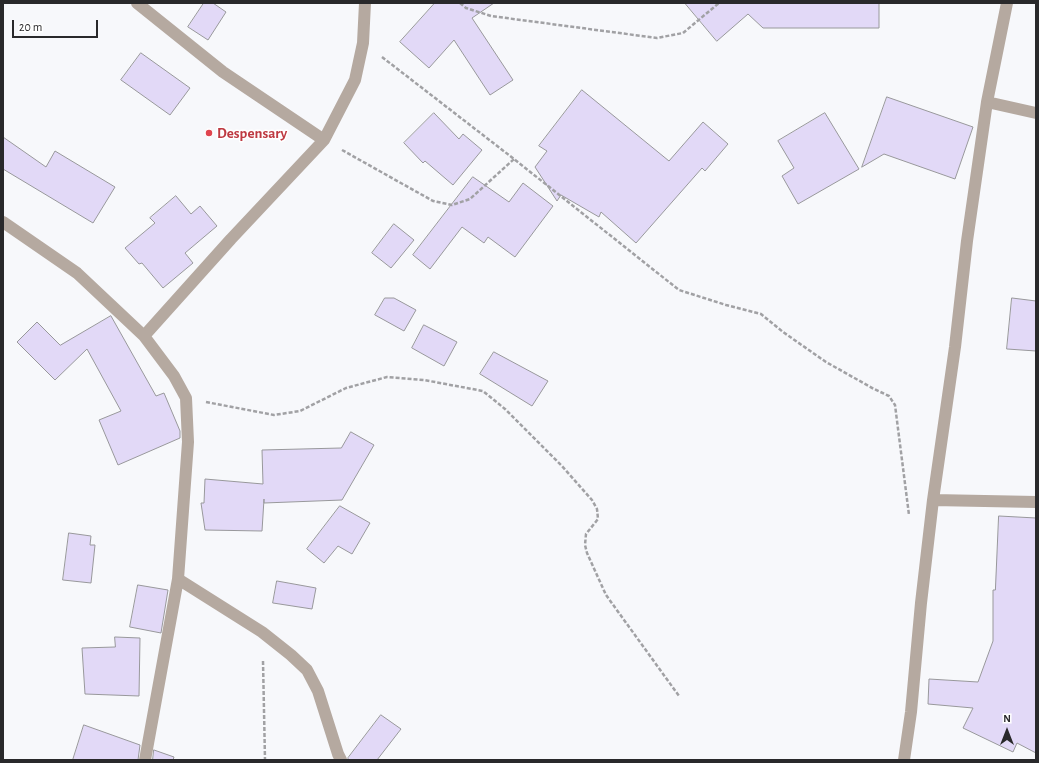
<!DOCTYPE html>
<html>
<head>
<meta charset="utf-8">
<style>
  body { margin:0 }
  #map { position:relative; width:1039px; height:763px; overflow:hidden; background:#f7f8fb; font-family:"Alegreya Sans",sans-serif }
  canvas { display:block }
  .frame { position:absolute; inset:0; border:4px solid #29292b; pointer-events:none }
  .north { position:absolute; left:987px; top:711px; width:40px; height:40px; -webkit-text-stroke:3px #fff; paint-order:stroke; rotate:0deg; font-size:11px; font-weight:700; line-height:16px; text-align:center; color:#29292b }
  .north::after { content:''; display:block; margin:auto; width:14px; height:18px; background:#29292b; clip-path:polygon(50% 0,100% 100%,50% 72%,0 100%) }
  .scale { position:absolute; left:12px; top:20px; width:86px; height:18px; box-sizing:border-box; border:2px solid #29292b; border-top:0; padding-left:5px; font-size:12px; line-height:14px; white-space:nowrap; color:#29292b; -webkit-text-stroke:3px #fff; paint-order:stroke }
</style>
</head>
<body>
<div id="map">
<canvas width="1039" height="763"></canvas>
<div class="frame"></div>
<div class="north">N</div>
<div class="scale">20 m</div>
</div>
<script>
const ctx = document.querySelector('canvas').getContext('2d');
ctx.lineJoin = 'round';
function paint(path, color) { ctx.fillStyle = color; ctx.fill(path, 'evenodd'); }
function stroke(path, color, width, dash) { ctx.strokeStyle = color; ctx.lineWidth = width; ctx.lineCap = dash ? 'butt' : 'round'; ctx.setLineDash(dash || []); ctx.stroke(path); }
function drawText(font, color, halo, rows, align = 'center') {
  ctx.font = font + ' "Alegreya Sans",sans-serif'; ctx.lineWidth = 3; ctx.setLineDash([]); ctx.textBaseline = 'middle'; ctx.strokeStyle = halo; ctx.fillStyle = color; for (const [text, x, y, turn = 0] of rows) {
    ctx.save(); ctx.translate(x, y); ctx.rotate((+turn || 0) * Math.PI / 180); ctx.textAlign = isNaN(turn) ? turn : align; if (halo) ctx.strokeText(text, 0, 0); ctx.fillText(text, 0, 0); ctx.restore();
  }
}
const building = new Path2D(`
  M 204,3 L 213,3 L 226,12 L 208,40 L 188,27 Z
  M 435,3 L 494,3 L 472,18 L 513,80 L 490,95 L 454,40 L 429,68 L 400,42 Z
  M 685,3 L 879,3 L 879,28 L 763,28 L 748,14 L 717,41 Z
  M 141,53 L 190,88 L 170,115 L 121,80 Z
  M 582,90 L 669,161 L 703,122 L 728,144 L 705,171 L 702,168 L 636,243 L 601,212 L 599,217 L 561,195 L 557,201 L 535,167 L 547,151 L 539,146 Z
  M 887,97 L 973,127 L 955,179 L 884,154 L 862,167 Z
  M 434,113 L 459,139 L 463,134 L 482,150 L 453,185 L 425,161 L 423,163 L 404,143 Z
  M 825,113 L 859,169 L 798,204 L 782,176 L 794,168 L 778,141 Z
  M 3,137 L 46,167 L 55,151 L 115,187 L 93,223 L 3,169 Z
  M 473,177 L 509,202 L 523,183 L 553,206 L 515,257 L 488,237 L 484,243 L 462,227 L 430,269 L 413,255 Z
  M 176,196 L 191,214 L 200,206 L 217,226 L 185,253 L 193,263 L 163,288 L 142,263 L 139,264 L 125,248 L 155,223 L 150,218 Z
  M 394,224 L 414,240 L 391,268 L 372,253 Z
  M 385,298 L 394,298 L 416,310 L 404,331 L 375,315 Z
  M 1012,298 L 1036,301 L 1036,351 L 1007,349 Z
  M 111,316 L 156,396 L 164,393 L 180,431 L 180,438 L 118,465 L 99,420 L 121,411 L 87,349 L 55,380 L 17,342 L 37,322 L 60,345 Z
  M 424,325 L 457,342 L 444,366 L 412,348 Z
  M 494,352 L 548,381 L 532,406 L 480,374 Z
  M 351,432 L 374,445 L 342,500 L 264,503 L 264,499 L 262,531 L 205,530 L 201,503 L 204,503 L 205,479 L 263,484 L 262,450 L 341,448 Z
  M 340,506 L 370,523 L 352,554 L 338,546 L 324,563 L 307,549 Z
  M 999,516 L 1036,518 L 1036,753 L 1017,743 L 1013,752 L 963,728 L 973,708 L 928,704 L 929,679 L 978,682 L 993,641 L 993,590 L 995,590 Z
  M 69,533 L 91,536 L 90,545 L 95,545 L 91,583 L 63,580 Z
  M 277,581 L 316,588 L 312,609 L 273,603 Z
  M 138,585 L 168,590 L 161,633 L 130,627 Z
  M 115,637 L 140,638 L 139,696 L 85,694 L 82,648 L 115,647 Z
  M 381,715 L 401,729 L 377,760 L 348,760 L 348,758 Z
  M 84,725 L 140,745 L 138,760 L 73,760 Z
  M 154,750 L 174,757 L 173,760 L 153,760 Z`);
paint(building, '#e2d9f7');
stroke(building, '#98989b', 1);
stroke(new Path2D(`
  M 460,3 L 466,8 L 491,16 L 657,38 L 683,33 L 719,3
  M 382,57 L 514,159 L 679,290 L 726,305 L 761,314 L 783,332 L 826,362 L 874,389 L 889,396 L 895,405 L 909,515
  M 342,150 L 433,201 L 452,205 L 470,199 L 514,159
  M 206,402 L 274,415 L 300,411 L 346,388 L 387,377 L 424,380 L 483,391 L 505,409 L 562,466 L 592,500 L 597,509 L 598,519 L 586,534 L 585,545 L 587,553 L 606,595 L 679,696
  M 263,661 L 265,760`), '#a1a1a4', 2.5, [4, 2]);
stroke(new Path2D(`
  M 137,3 L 223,72 L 324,140
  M 987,102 L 1036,113
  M 3,222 L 77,273 L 144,336 L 174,376 L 186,398 L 188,442 L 178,579 L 145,760
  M 144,336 L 231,239 L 324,140 L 355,80 L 363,43 L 365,3
  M 933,500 L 1036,502
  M 178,579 L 262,632 L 291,655 L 307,670 L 318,691 L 338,754 L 341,760
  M 904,760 L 911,712 L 921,603 L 933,500 L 955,347 L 967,241 L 987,102 L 1007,3`), '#b5a9a0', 12);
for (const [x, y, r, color] of [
  [209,133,4,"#e0444e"]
]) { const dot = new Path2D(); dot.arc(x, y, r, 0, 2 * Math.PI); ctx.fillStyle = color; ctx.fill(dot); stroke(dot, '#fff', 1.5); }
drawText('bold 15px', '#be3a42', '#fff', [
  ["Despensary",217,133]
], 'left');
</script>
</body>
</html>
